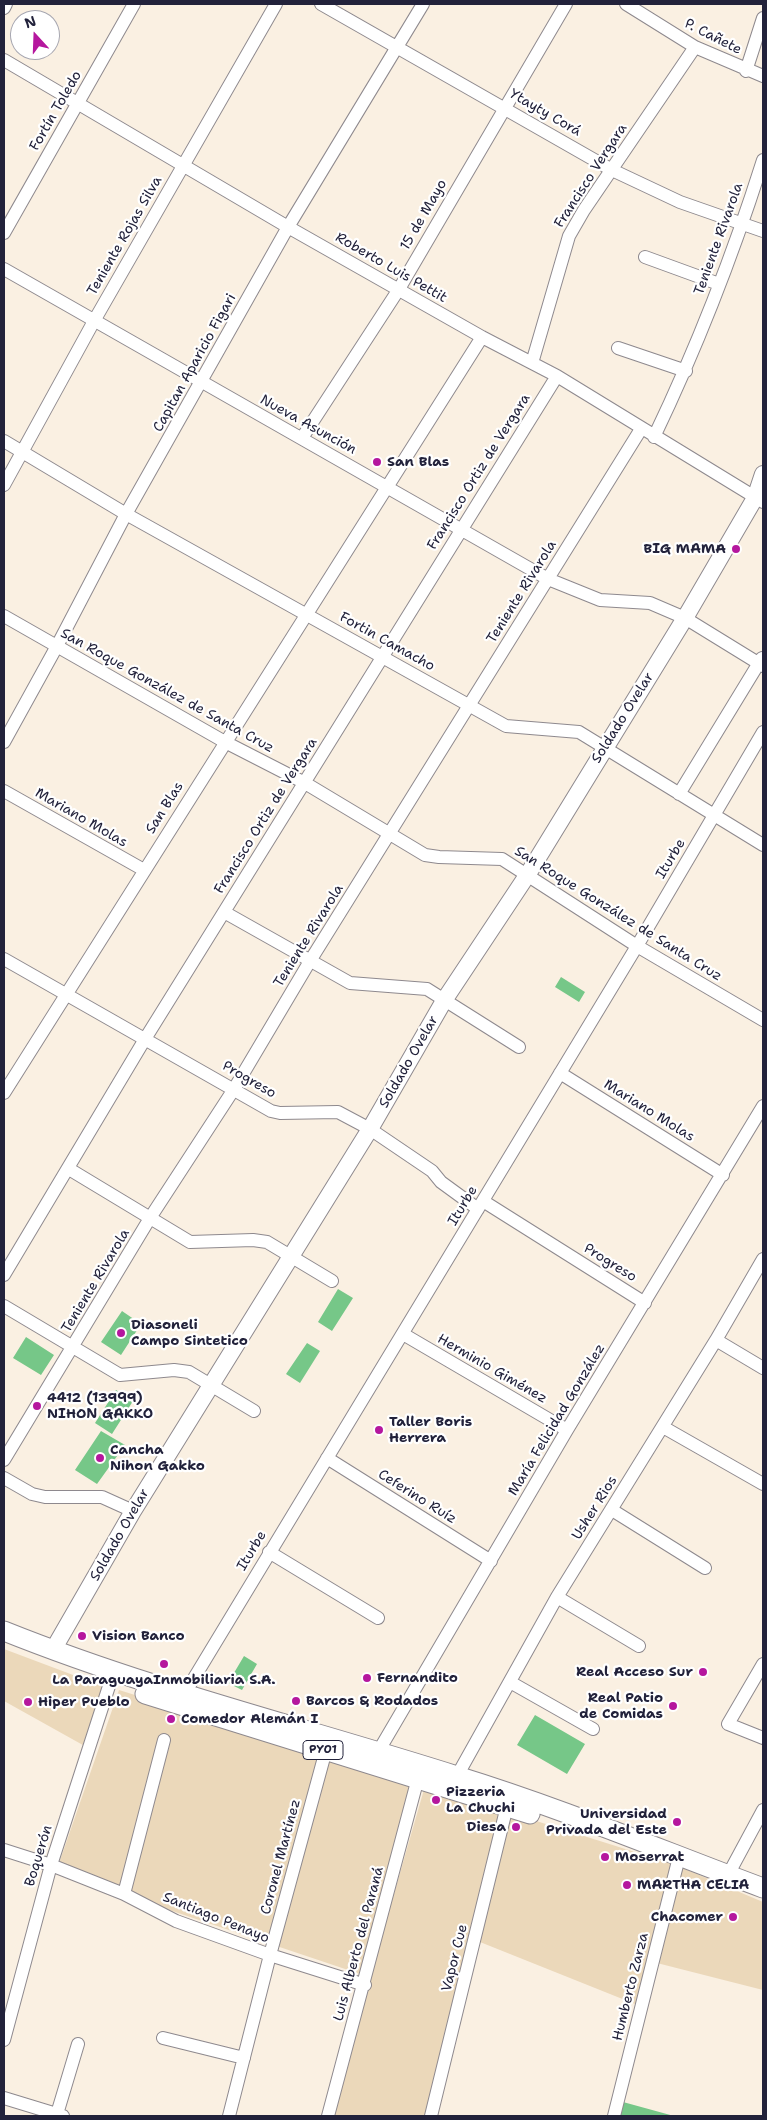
<!DOCTYPE html>
<html>
<head>
<meta charset="utf-8">
<style>
  body { margin:0 }
  #map { position:relative; width:767px; height:2120px; overflow:hidden; background:#faf0e2; font-family:"Shantell Sans",sans-serif }
  canvas { display:block }
  .frame { position:absolute; inset:0; border:5px solid #22223b; pointer-events:none }
  .north { position:absolute; left:10px; top:10px; width:50px; height:50px; box-sizing:border-box; background:#fff; border:1px solid #a7a7b1; border-radius:50%; rotate:340deg; font-size:14px; font-weight:700; line-height:20px; text-align:center; color:#22223b }
  .north::after { content:''; display:block; margin:auto; width:18px; height:22px; background:#b5179e; clip-path:polygon(50% 0,100% 100%,50% 72%,0 100%) }
</style>
</head>
<body>
<div id="map">
<canvas width="767" height="2120"></canvas>
<div class="frame"></div>
<div class="north">N</div>
</div>
<script>
const ctx = document.querySelector('canvas').getContext('2d');
ctx.lineJoin = 'round';
function paint(path, color) { ctx.fillStyle = color; ctx.fill(path, 'evenodd'); }
function stroke(path, color, width, dash) { ctx.strokeStyle = color; ctx.lineWidth = width; ctx.lineCap = dash ? 'butt' : 'round'; ctx.setLineDash(dash || []); ctx.stroke(path); }
function drawText(font, color, halo, rows, align = 'center') {
  ctx.font = font + ' "Shantell Sans",sans-serif'; ctx.lineWidth = 4.5; ctx.setLineDash([]); ctx.textBaseline = 'middle'; ctx.strokeStyle = halo; ctx.fillStyle = color; for (const [text, x, y, turn = 0] of rows) {
    ctx.save(); ctx.translate(x, y); ctx.rotate((+turn || 0) * Math.PI / 180); ctx.textAlign = isNaN(turn) ? turn : align; if (halo) ctx.strokeText(text, 0, 0); ctx.fillText(text, 0, 0); ctx.restore();
  }
}
paint(new Path2D(`
  M 4,1649 L 105,1687 L 90,1749 L 4,1701 Z
  M 119,1690 L 422,1785 L 363,1975 L 56,1872 Z
  M 425,1786 L 673,1864 L 763,1902 L 763,1990 L 653,1962 L 640,2006 L 475,1940 L 430,2116 L 330,2116 Z`), '#ebd8ba');
paint(new Path2D(`
  M 561,977 L 585,992 L 579,1002 L 555,987 Z
  M 338,1289 L 353,1298 L 332,1331 L 318,1322 Z
  M 122,1311 L 141,1324 L 121,1355 L 101,1342 Z
  M 26,1337 L 54,1355 L 41,1375 L 13,1358 Z
  M 307,1343 L 320,1351 L 300,1383 L 286,1374 Z
  M 116,1390 L 133,1401 L 112,1434 L 95,1423 Z
  M 101,1431 L 125,1445 L 97,1484 L 75,1470 Z
  M 244,1656 L 257,1664 L 242,1690 L 228,1683 Z
  M 535,1715 L 585,1744 L 567,1774 L 517,1745 Z
  M 623,2102 L 674,2116 L 620,2116 Z`), '#76c788');
const minor = new Path2D(`
  M 321,4 L 612,170 L 680,202 L 763,231
  M 626,4 L 695,47 L 763,76
  M 4,8 L 6,4
  M 4,60 L 288,227 L 482,337 L 557,376 L 763,502
  M 746,71 L 763,18
  M 4,233 L 134,4
  M 645,257 L 719,284
  M 4,269 L 548,579 L 600,600 L 650,603 L 685,618 L 763,666
  M 618,348 L 686,371
  M 532,363 L 569,236 L 584,210 L 695,47
  M 654,437 C 697,347 733,255 763,160
  M 302,438 L 399,289 L 566,4
  M 4,441 L 126,514 L 506,726 L 579,732 L 763,845
  M 4,485 L 94,321 L 276,4
  M 4,616 L 225,742 L 305,783 L 425,855 L 439,857 L 502,859 L 637,946 L 763,1020
  M 4,742 L 57,646 L 126,514 L 288,227 L 423,4
  M 4,791 L 144,870
  M 679,794 L 762,658
  M 224,912 L 350,983 L 427,989 L 519,1047
  M 4,959 L 271,1111 L 280,1113 L 338,1112 L 370,1129 L 432,1171 L 441,1182 L 478,1209
  M 560,1073 L 723,1175
  M 4,1093 L 482,337
  M 69,1169 L 190,1242 L 253,1240 L 267,1242 L 332,1281
  M 483,1201 L 645,1303
  M 4,1275 L 145,1039 L 557,376
  M 4,1306 L 120,1375 L 174,1370 L 189,1372 L 254,1411
  M 403,1334 L 567,1430
  M 716,1340 L 763,1368
  M 663,1427 L 763,1484
  M 327,1458 L 491,1561
  M 4,1460 L 150,1218 L 234,1089 L 310,961 L 641,429
  M 4,1478 L 32,1494 L 45,1497 L 102,1497 L 133,1511
  M 612,1510 L 705,1568
  M 269,1552 L 378,1618
  M 557,1597 L 639,1646
  M 763,1664 L 728,1724 L 763,1738
  M 510,1682 L 593,1729
  M 185,1693 L 637,946 L 763,732
  M 378,1752 L 567,1430 L 763,1106
  M 457,1776 L 557,1597 L 716,1340 L 763,1259
  M 4,1850 L 51,1865 L 124,1894 L 176,1921 L 270,1955 L 365,1985
  M 728,1875 L 763,1810
  M 124,1894 L 164,1740
  M 163,2038 L 244,2058
  M 4,2040 L 51,1865 L 110,1683
  M 4,2098 L 63,2116
  M 57,2114 L 78,2044
  M 229,2116 L 270,1955 L 326,1750
  M 328,2116 L 418,1778
  M 431,2116 L 507,1806
  M 614,2116 L 677,1865`);
const major = new Path2D(`
  M 53,1650 L 133,1511 L 370,1129 L 445,999 L 528,874 L 685,618 L 755,498 L 763,474`);
const highway = new Path2D(`
  M 4,1631 C 151,1690 306,1728 457,1776 C 561,1808 661,1850 763,1888
  M 145,1694 L 530,1814`);
stroke(minor, '#8e898e', 14);
stroke(major, '#8e898e', 18);
stroke(highway, '#8e898e', 21);
stroke(minor, '#fff', 12);
stroke(major, '#fff', 16);
stroke(highway, '#fff', 19);
for (const [x, y, r, color] of [
  [377,462,5,"#b5179e"],
  [736,549,5,"#b5179e"],
  [121,1333,5,"#b5179e"],
  [37,1406,5,"#b5179e"],
  [379,1430,5,"#b5179e"],
  [100,1458,5,"#b5179e"],
  [82,1636,5,"#b5179e"],
  [164,1664,5,"#b5179e"],
  [703,1672,5,"#b5179e"],
  [367,1678,5,"#b5179e"],
  [296,1701,5,"#b5179e"],
  [28,1702,5,"#b5179e"],
  [673,1706,5,"#b5179e"],
  [171,1719,5,"#b5179e"],
  [436,1800,5,"#b5179e"],
  [677,1822,5,"#b5179e"],
  [516,1827,5,"#b5179e"],
  [605,1857,5,"#b5179e"],
  [627,1885,5,"#b5179e"],
  [733,1917,5,"#b5179e"]
]) { const dot = new Path2D(); dot.arc(x, y, r, 0, 2 * Math.PI); ctx.fillStyle = color; ctx.fill(dot); stroke(dot, '#fff', 2); }
for (const [x, y, w] of [
  [323,1750,40]
]) { const box = new Path2D(); box.roundRect(x - w / 2, y - 9.5, w, 19, 4); ctx.fillStyle = '#fff'; ctx.fill(box); stroke(box, '#22223b', 1); }
drawText('bold 12px', '#22223b', null, [
  ["PY01",323,1750]
]);
drawText('14px', '#22223b', '#fff', [
  ["P. Cañete",713,37,27],
  ["Fortín Toledo",56,111,-60],
  ["Ytayty Corá",545,113,30],
  ["Francisco Vergara",591,176,-57],
  ["15 de Mayo",424,215,-60],
  ["Teniente Rojas Silva",125,236,-60],
  ["Teniente Rivarola",719,239,-70],
  ["Roberto Luis Pettit",391,268,30],
  ["Capitan Aparicio Figari",195,363,-61],
  ["Nueva Asunción",308,425,29],
  ["Francisco Ortiz de Vergara",479,472,-58],
  ["Teniente Rivarola",522,592,-58],
  ["Fortin Camacho",387,642,29],
  ["San Roque González de Santa Cruz",167,691,29],
  ["Soldado Ovelar",623,718,-58],
  ["San Blas",165,808,-58],
  ["Francisco Ortiz de Vergara",266,816,-58],
  ["Mariano Molas",81,818,30],
  ["Iturbe",671,859,-59],
  ["San Roque González de Santa Cruz",618,914,32],
  ["Teniente Rivarola",309,936,-58],
  ["Soldado Ovelar",409,1062,-60],
  ["Progreso",249,1080,30],
  ["Mariano Molas",649,1111,32],
  ["Iturbe",463,1206,-59],
  ["Progreso",610,1263,32],
  ["Teniente Rivarola",96,1281,-59],
  ["Herminio Giménez",492,1369,30],
  ["María Felicidad González",557,1420,-59],
  ["Ceferino Ruíz",417,1497,32],
  ["Usher Rios",595,1508,-58],
  ["Soldado Ovelar",120,1535,-60],
  ["Iturbe",252,1551,-59],
  ["Boquerón",39,1856,-73],
  ["Coronel Martínez",281,1857,-75],
  ["Santiago Penayo",216,1918,22],
  ["Luis Alberto del Paraná",359,1944,-75],
  ["Vapor Cue",455,1958,-76],
  ["Humberto Zarza",631,1987,-76]
]);
drawText('bold 14px', '#22223b', '#fff', [
  ["San Blas",387,462],
  ["BIG MAMA",726,549,"right"],
  ["Diasoneli",131,1325],
  ["Campo Sintetico",131,1341],
  ["4412 (13999)",47,1398],
  ["NIHON GAKKO",47,1414],
  ["Taller Boris",389,1422],
  ["Herrera",389,1438],
  ["Cancha",110,1450],
  ["Nihon Gakko",110,1466],
  ["Vision Banco",92,1636],
  ["Real Acceso Sur",693,1672,"right"],
  ["Fernandito",377,1678],
  ["La ParaguayaInmobiliaria S.A.",164,1680,"center"],
  ["Real Patio",663,1698,"right"],
  ["de Comidas",663,1714,"right"],
  ["Barcos & Rodados",306,1701],
  ["Hiper Pueblo",38,1702],
  ["Comedor Alemán I",181,1719],
  ["Pizzeria",446,1792],
  ["La Chuchi",446,1808],
  ["Universidad",667,1814,"right"],
  ["Privada del Este",667,1830,"right"],
  ["Diesa",506,1827,"right"],
  ["Moserrat",615,1857],
  ["MARTHA CELIA",637,1885],
  ["Chacomer",723,1917,"right"]
], 'left');
</script>
</body>
</html>
